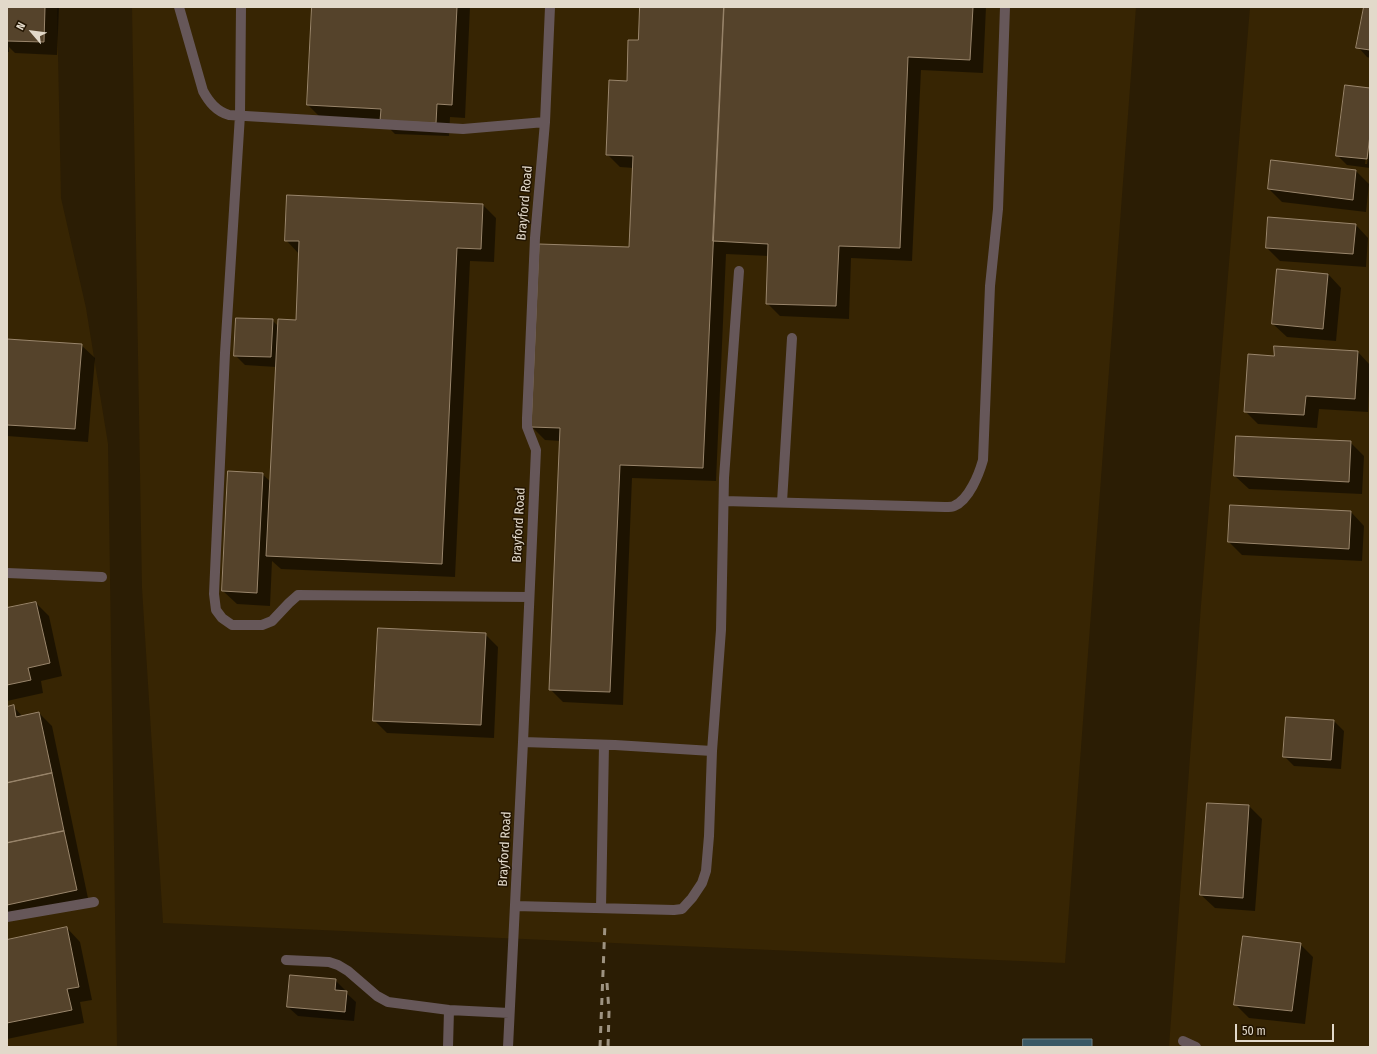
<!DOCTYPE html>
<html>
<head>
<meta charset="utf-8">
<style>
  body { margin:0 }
  #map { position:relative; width:1377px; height:1054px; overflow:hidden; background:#2b1d04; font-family:"Fira Sans Condensed",sans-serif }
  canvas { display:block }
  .frame { position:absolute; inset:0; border:8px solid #e2d9ca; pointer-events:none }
  .north { position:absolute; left:12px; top:12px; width:40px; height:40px; -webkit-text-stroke:3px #221400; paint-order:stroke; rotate:298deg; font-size:11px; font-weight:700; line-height:16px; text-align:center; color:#e2d9ca }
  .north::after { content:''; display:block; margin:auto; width:14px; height:18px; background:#e2d9ca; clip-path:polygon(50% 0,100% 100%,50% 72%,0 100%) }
  .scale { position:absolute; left:1235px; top:1024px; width:99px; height:18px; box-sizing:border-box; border:2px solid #e2d9ca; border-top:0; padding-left:5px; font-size:12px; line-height:14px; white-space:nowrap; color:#e2d9ca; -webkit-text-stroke:3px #221400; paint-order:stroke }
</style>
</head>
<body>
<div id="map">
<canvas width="1377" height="1054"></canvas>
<div class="frame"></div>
<div class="north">N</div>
<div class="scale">50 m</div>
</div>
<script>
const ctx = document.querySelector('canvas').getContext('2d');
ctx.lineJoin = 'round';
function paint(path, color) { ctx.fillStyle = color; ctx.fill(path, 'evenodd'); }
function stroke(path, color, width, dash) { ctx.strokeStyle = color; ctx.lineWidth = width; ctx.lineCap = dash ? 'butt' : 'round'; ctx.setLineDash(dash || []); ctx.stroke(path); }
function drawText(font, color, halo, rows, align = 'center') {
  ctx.font = font + ' "Fira Sans Condensed",sans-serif'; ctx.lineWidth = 3; ctx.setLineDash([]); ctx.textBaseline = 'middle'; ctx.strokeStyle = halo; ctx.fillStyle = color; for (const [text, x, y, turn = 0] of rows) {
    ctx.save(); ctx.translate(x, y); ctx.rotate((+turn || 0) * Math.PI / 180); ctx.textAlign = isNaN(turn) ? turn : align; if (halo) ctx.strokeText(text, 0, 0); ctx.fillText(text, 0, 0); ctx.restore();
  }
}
paint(new Path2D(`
  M 7,7 L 57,7 L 61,198 L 86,308 L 108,444 L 117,1047 L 7,1047 Z
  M 132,7 L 1136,7 L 1065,963 L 163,923 L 142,588 Z
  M 1250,7 L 1370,7 L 1370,1047 L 1169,1047 L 1201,605 Z`), '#372503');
const water = new Path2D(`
  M 1023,1039 L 1092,1039 L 1092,1047 L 1023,1047 Z`);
paint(water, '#395965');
stroke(water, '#6c7f83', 1);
paint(new Path2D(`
  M 7,7 L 59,7 L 57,55 L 15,53 L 9,47 L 9,52 L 7,52 Z
  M 313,7 L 470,7 L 465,118 L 450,117 L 449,136 L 395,134 L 382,121 L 321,118 L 308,105 Z
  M 641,7 L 986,7 L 983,73 L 921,70 L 912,261 L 851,258 L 849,319 L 780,316 L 767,303 L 769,256 L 726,254 L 716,481 L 632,478 L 623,705 L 563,702 L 550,689 L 561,441 L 545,440 L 532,427 L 630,248 L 634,168 L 620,167 L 607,154 L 639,41 Z
  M 1365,7 L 1370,7 L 1370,58 L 1367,57 L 1358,47 Z
  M 1370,89 L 1370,128 L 1365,164 L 1367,164 L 1370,143 L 1370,168 L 1347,165 L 1337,155 Z
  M 1272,161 L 1356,171 L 1369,184 L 1366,212 L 1282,202 L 1269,189 Z
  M 483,205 L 496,218 L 494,262 L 470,261 L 455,577 L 281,569 L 272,561 L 270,606 L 237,604 L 223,591 L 262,474 L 271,482 L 276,367 L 245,365 L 235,355 L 272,320 L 278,326 L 297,321 L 299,254 L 286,240 Z
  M 1355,224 L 1368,238 L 1366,267 L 1280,261 L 1267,248 Z
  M 1328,274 L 1341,288 L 1336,341 L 1287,337 L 1273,324 Z
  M 7,340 L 81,345 L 95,358 L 88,442 L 7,436 Z
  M 1358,352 L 1370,365 L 1368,412 L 1319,409 L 1317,428 L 1258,424 L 1245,411 L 1275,357 Z
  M 1350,442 L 1364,456 L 1362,494 L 1249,489 L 1235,476 Z
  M 1351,512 L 1364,526 L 1362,561 L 1242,555 L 1229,542 Z
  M 36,603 L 49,616 L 62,676 L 41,681 L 43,693 L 7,701 L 7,609 Z
  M 485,634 L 498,647 L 494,738 L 387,733 L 374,720 Z
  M 13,706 L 23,717 L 39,713 L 52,726 L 89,903 L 7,920 L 7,708 Z
  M 1334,721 L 1344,731 L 1341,769 L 1294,766 L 1284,756 Z
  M 1249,806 L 1262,819 L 1255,911 L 1215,908 L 1201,895 Z
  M 67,928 L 80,942 L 92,1000 L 80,1002 L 84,1023 L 7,1039 L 7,941 Z
  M 1300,944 L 1313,957 L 1305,1024 L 1249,1018 L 1235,1004 Z
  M 335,980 L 345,990 L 345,992 L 356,1002 L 354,1021 L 298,1016 L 288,1007 Z`), '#0007');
const building = new Path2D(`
  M 7,7 L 45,7 L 44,42 L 7,41 Z
  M 312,7 L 457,7 L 452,105 L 437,104 L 436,123 L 380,121 L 381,109 L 307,105 Z
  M 640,7 L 724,7 L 703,468 L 620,465 L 610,692 L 549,690 L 560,428 L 531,427 L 539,244 L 629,247 L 633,156 L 606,155 L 609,80 L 627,81 L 628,40 L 638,40 Z
  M 724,7 L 973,7 L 970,60 L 908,57 L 900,248 L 839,246 L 836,306 L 766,304 L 768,244 L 713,241 Z
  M 1364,7 L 1370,7 L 1370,50 L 1356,48 Z
  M 1345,85 L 1370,88 L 1370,135 L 1367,159 L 1336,156 Z
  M 1271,160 L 1356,170 L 1353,200 L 1268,189 Z
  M 287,195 L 483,204 L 481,249 L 457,248 L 442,564 L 266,556 L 278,319 L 296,320 L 299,241 L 285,241 Z
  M 1268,217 L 1356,224 L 1353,254 L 1266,248 Z
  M 1277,269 L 1328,274 L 1323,329 L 1272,324 Z
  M 236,318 L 273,319 L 271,357 L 234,356 Z
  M 7,339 L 82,344 L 75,429 L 7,425 Z
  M 1274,346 L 1358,351 L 1355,399 L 1306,396 L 1304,415 L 1244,412 L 1248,354 L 1274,356 Z
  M 1236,436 L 1351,441 L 1349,482 L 1234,476 Z
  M 228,471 L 263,473 L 257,593 L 222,591 Z
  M 1230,505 L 1351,511 L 1349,549 L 1228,542 Z
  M 36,602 L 50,663 L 28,668 L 31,680 L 7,685 L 7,608 Z
  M 378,628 L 486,633 L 481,725 L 373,721 Z
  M 14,705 L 16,717 L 39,712 L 52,773 L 7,783 L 7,707 Z
  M 1286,717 L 1334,720 L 1331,760 L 1283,757 Z
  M 52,773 L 64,831 L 7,843 L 7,783 Z
  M 1207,803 L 1249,805 L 1243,898 L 1200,895 Z
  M 64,831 L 77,890 L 7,905 L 7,843 Z
  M 67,927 L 79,987 L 67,989 L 72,1010 L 7,1023 L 7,940 Z
  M 1243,936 L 1301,943 L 1292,1011 L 1234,1005 Z
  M 290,975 L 336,979 L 335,990 L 347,991 L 345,1012 L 287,1007 Z`);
paint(building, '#55432b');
stroke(building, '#99856b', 1);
stroke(new Path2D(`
  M 179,7 L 203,91 C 209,102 216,111 229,115 L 463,129 L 545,122
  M 241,7 L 240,115 L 225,353 L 214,594 L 216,610 L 222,618 L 232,625 L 262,625 L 272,621 L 289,603 L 298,595 L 529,597
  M 724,501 L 945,507 C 948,507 952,507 954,506 C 969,500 979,474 983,460 L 990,286 L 998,209 L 1005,7
  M 782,502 L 792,338
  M 7,573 L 102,577
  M 523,742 L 615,745 L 712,751
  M 515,906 L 674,910 L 682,909 L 692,898 L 702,883 L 706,871 L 709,836 L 712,751 L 721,630 L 724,478 L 739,271
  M 601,908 L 604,745
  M 7,917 L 94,902
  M 286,960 L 329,962 L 338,965 L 348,971 L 377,996 L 388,1002 L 449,1010 L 509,1013
  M 1183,1041 L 1196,1047
  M 448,1047 L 449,1010
  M 508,1047 L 523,742 L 536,450 L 527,427 L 527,418 L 535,238 L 545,122 L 550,7`), '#665759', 10);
stroke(new Path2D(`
  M 607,983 L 609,1012 L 608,1047
  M 600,1047 L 605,923`), '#9e9381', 3, [7, 7]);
drawText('13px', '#e2d9ca', '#221400', [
  ["Brayford Road",525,203,-85],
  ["Brayford Road",519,525,-87],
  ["Brayford Road",505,849,-87]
]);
</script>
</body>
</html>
